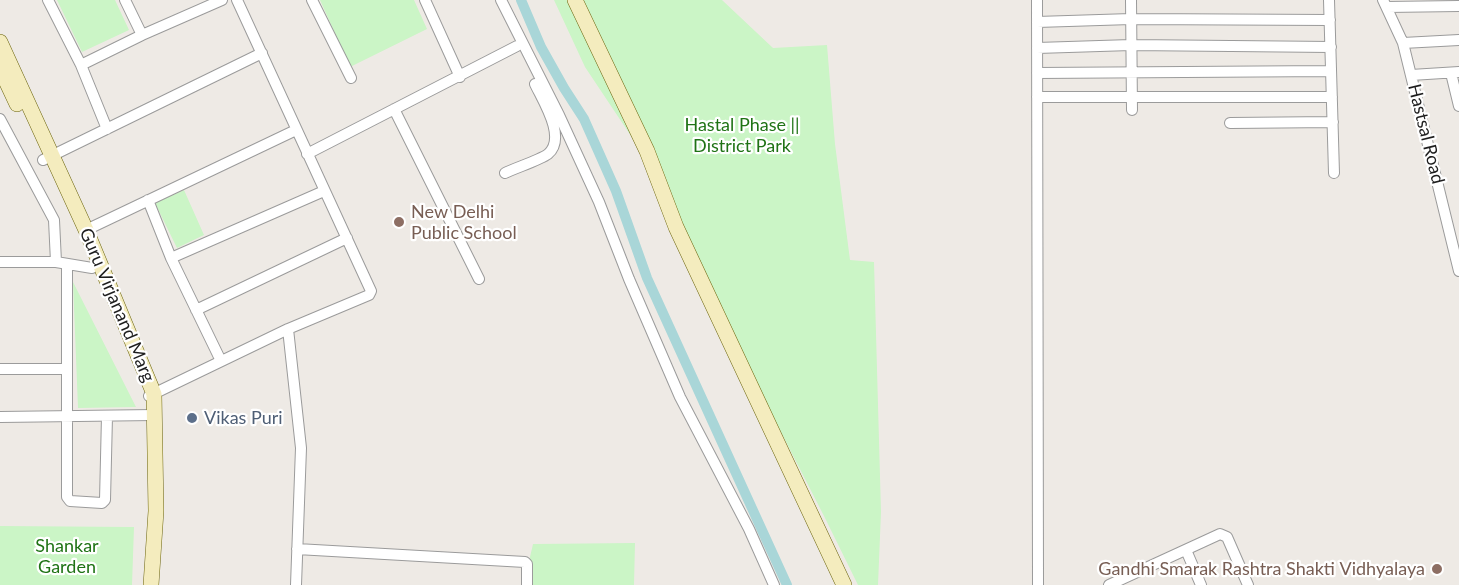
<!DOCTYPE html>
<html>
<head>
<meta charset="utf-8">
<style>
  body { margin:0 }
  canvas { display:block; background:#eeeae5 }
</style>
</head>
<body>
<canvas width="1459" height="585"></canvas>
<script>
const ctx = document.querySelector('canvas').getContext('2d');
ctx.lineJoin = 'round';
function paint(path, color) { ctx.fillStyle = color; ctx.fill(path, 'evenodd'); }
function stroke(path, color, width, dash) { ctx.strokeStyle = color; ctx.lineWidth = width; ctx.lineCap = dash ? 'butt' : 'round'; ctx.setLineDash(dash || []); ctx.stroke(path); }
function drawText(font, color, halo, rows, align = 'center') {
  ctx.font = font + ' Lato,sans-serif'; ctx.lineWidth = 4.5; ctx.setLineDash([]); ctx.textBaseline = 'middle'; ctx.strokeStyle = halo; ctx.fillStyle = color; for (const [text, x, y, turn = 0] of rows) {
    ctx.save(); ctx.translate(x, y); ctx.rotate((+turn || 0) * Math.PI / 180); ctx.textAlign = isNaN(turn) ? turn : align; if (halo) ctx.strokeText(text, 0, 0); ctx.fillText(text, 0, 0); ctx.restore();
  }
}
paint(new Path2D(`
  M 57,0 L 115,0 L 129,30 L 82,52 Z
  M 320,0 L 414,0 L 427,29 L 350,67 Z
  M 554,0 L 722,0 L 773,48 L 827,45 L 835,144 L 850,260 L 874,262 L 881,512 L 878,585 L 858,585 L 824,516 L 744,360 L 669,193 L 585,67 Z
  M 184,190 L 204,235 L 177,248 L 155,203 Z
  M 73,282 L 136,407 L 78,408 Z
  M 0,526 L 134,527 L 132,585 L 0,585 Z
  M 635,543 L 634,585 L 528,585 L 530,557 L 533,544 Z`), '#cbf5c6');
stroke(new Path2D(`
  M 521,0 L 541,47 L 564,88 L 584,119 L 616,191 L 647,278 L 787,585`), '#a9d6d8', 10);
const street = new Path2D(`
  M 48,0 L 81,65 L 107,129
  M 125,0 L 142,35
  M 312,0 L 351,78
  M 425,0 L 460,77
  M 501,0 L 559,115 L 599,202 L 629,279 L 680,397 L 749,529 L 774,585
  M 1037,0 L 1038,585
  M 1131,0 L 1132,110
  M 1329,0 L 1334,173
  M 1383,0 L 1403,43 L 1459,271
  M 1387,7 L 1459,6
  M 1037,22 L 1131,19 L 1330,20
  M 1403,43 L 1459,40
  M 1037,48 L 1131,45 L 1331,47
  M 81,65 L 142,35 L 222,0
  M 1037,73 L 1331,71
  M 1451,73 L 1459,106
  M 1411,75 L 1459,72
  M 1037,97 L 1332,97
  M 394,109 L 479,279
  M 0,119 L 54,220 L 56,262
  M 1230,123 L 1333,122
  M 307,154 L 517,46
  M 43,160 L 262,53
  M 505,173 C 515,168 540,160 548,154 C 567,138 543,101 535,84
  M 148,200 L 171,258 L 221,361
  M 86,230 L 296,130
  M 171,258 L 324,191
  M 0,262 L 56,262 L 92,268
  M 67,264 L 67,497 L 70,501 L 102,503 L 105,500 L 107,416
  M 196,310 L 347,238
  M 288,329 L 301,448 L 296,585
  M 0,369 L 67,369
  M 149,396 L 288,329 L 369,295 L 371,291 L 237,0
  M 0,417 L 154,415
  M 297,549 L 525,562 L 527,564 L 527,585
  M 1186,550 L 1201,585
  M 1109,585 L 1220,534 L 1227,537 L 1248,585`);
const secondary = new Path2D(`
  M 575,0 L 647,151 L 676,227 L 844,585
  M 0,42 L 86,230 L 154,394 L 156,511 L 151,585
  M 0,68 L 17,104`);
stroke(street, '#9b9b9b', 12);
stroke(secondary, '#6c650e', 16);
stroke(street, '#fff', 10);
stroke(secondary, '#f4ecbe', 15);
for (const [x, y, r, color] of [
  [399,222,6,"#8d6e63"],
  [192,418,6,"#5c6f8a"],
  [1437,569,6,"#8d6e63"]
]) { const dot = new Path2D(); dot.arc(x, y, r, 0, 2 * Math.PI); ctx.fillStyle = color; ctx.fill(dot); stroke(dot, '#fff', 2); }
drawText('18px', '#1f7315', '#fff', [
  ["Hastal Phase ||",742,125],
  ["District Park",742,146],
  ["Shankar",67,546],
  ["Garden",67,567]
]);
drawText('18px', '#1e1e1e', '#fff', [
  ["Hastsal Road",1426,134,76],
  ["Guru Virjanand Marg",117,305,67]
]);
drawText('18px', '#785e54', '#fff', [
  ["New Delhi",411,212],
  ["Public School",411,233],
  ["Gandhi Smarak Rashtra Shakti Vidhyalaya",1425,569,"right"]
], 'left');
drawText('18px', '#4e5e75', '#fff', [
  ["Vikas Puri",204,418]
], 'left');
</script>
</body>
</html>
